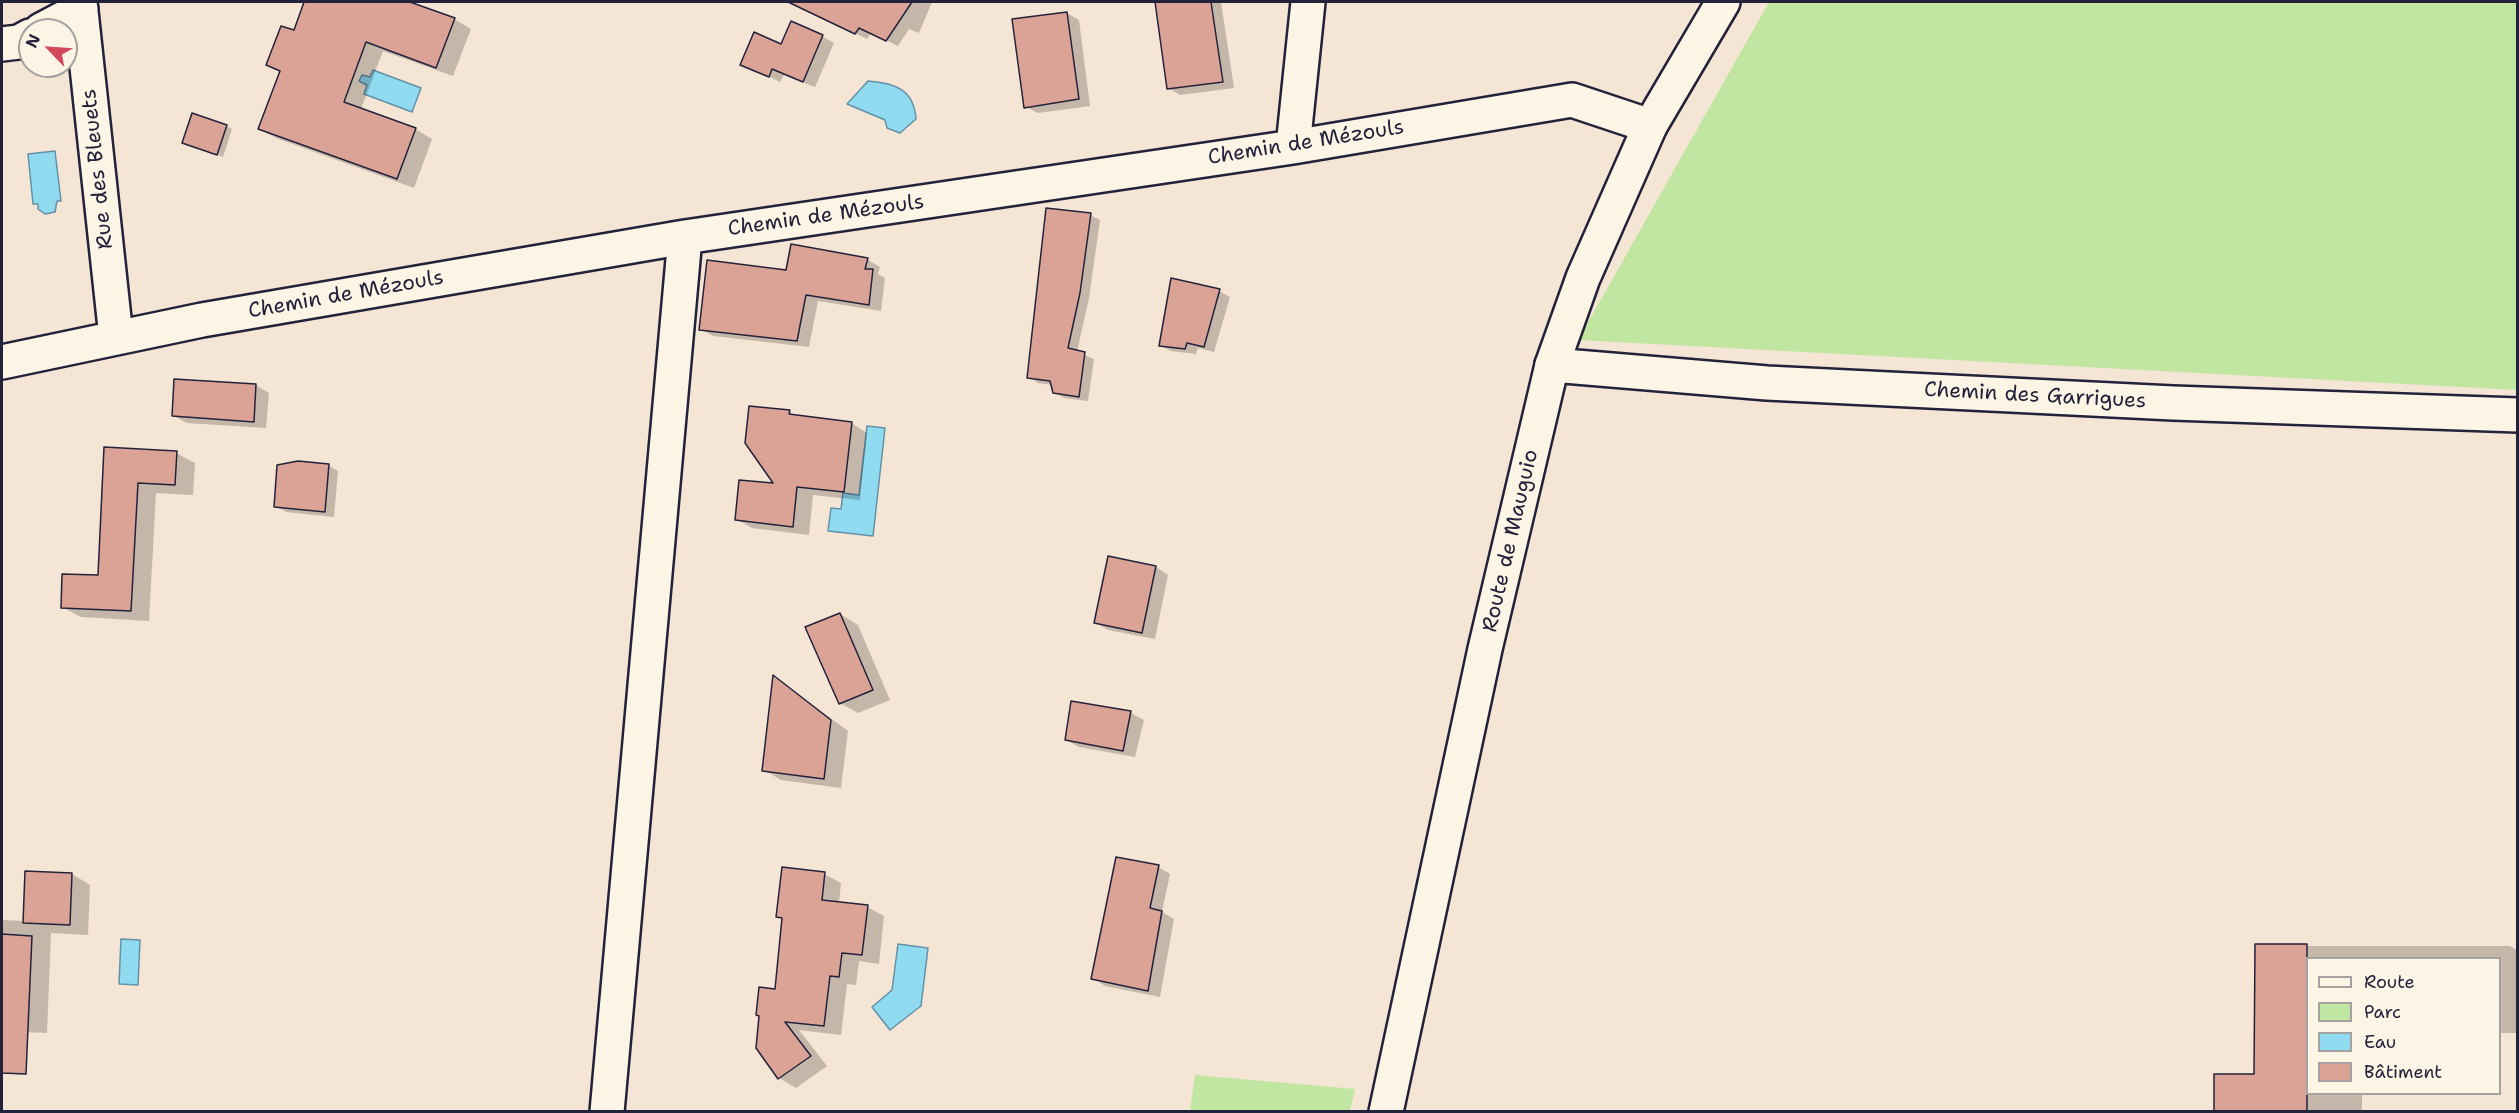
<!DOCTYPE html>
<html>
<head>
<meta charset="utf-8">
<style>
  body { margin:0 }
  #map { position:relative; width:2519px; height:1113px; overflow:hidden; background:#f5e5d5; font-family:"Shantell Sans",sans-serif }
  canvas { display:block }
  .frame { position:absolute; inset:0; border:3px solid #22223b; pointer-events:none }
  .legend { position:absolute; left:2306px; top:957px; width:195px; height:138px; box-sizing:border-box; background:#fcf5e5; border:2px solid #a5a1a1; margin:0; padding:8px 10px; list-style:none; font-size:18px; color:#22223b }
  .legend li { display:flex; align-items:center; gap:12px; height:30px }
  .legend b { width:30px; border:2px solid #a5a1a1 }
  .north { position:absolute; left:18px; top:18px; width:60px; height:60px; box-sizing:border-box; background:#fcf5e5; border:2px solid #a5a1a1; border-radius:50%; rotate:295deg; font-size:16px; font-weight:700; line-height:24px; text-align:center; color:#22223b }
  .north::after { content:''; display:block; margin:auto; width:21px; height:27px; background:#d1495b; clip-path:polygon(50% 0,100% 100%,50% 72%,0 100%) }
</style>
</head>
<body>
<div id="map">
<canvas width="2519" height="1113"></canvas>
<div class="frame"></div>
<ul class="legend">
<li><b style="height:8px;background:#fcf5e5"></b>Route</li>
<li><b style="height:16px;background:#c0e6a1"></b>Parc</li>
<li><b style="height:16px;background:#90dbf0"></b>Eau</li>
<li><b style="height:16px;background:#dba396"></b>Bâtiment</li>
</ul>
<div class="north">N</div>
</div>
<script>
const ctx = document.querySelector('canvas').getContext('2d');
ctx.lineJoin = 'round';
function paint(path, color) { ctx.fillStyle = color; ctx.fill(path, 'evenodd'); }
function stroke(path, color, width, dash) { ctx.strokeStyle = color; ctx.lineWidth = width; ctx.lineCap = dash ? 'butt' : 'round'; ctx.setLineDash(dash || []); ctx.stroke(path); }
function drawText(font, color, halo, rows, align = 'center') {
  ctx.font = font + ' "Shantell Sans",sans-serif'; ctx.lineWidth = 6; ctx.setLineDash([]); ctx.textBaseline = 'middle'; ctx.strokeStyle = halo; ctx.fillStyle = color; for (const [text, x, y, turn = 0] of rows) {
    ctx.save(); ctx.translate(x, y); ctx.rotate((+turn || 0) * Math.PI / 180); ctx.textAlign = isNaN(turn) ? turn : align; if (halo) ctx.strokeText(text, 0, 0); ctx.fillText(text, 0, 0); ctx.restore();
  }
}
paint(new Path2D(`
  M 1769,2 L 2517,2 L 2517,390 L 1578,340 Z
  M 1195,1075 L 1355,1089 L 1350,1111 L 1190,1111 Z`), '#c0e6a1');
const water = new Path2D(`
  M 373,70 L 421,88 L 412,112 L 364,94 L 367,85 L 359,81 L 362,75 L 370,77 Z
  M 868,81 C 896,83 914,90 916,119 L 900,133 L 887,128 L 885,120 L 847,104 Z
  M 55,151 L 61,201 L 57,201 L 55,212 L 45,214 L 38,209 L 38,204 L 33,204 L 28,154 Z
  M 867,426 L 885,428 L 873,536 L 828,531 L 831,508 L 841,509 L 843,493 L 859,495 Z
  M 121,939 L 140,940 L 138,985 L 119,984 Z
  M 898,944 L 928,948 L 921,1006 L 890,1030 L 872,1007 L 892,990 Z`);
paint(water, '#90dbf0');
stroke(water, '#6491a8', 1.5);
paint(new Path2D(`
  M 306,2 L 405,2 L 454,19 L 471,29 L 453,76 L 383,51 L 361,109 L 415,129 L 432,139 L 414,188 L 276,138 L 260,129 L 281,72 L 268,65 L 295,32 Z
  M 819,2 L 932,2 L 919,33 L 909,29 L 898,46 L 871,33 L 867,39 L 804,8 Z
  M 1157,2 L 1221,2 L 1234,88 L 1180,95 L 1168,88 Z
  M 1067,13 L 1079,20 L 1090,106 L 1038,113 L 1026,107 Z
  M 822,36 L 834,43 L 815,87 L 784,75 L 780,82 L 742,64 L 782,46 Z
  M 226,126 L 232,129 L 223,157 L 184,143 Z
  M 1090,215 L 1100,220 L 1089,298 L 1077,352 L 1094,359 L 1088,401 L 1064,398 L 1054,392 L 1052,385 L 1038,383 L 1029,377 Z
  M 868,260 L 880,267 L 878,274 L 885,278 L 881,311 L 818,301 L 809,347 L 713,336 L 701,329 L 788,272 Z
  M 1219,291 L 1230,297 L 1214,352 L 1198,348 L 1196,354 L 1171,351 L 1160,345 Z
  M 176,380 L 256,385 L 269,393 L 266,428 L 187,423 L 174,416 Z
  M 789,412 L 798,417 L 851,423 L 867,433 L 860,500 L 813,495 L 809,535 L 752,528 L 736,519 L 776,485 Z
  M 105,449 L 176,453 L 195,463 L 193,495 L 156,493 L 149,621 L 81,617 L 62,607 L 99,577 Z
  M 328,465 L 338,471 L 334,517 L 286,512 L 276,506 Z
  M 1109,558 L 1156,567 L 1168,575 L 1155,639 L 1108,630 L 1095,622 Z
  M 840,614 L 858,625 L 890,700 L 858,713 L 840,703 Z
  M 775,677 L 848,731 L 841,788 L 781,780 L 764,770 Z
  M 1072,702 L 1131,713 L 1144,720 L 1135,757 L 1079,747 L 1066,740 Z
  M 1158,867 L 1170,874 L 1162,912 L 1174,919 L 1160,997 L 1105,986 L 1093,978 Z
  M 72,874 L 90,885 L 88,935 L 51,933 L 47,1033 L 2,1031 L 2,920 L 25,921 Z
  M 824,874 L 841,883 L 839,903 L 867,907 L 884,916 L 879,964 L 859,961 L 856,985 L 847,984 L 841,1035 L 799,1030 L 827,1066 L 796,1088 L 779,1078 L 757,1047 L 776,991 L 784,920 L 778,916 Z
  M 2256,946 L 2510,946 L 2518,951 L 2518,1033 L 2500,1033 L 2500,958 L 2308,958 L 2308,1094 L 2362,1094 L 2362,1112 L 2215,1112 L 2256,1075 Z`), '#0003');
const building = new Path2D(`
  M 304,2 L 410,2 L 455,18 L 436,68 L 366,42 L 344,102 L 416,128 L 397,179 L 258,129 L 280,71 L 266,65 L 281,26 L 294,30 Z
  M 788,2 L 912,2 L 886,41 L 859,28 L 855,34 Z
  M 1155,2 L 1211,2 L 1223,82 L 1167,89 Z
  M 1067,12 L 1079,99 L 1024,108 L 1012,19 Z
  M 791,21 L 823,35 L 803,82 L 772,69 L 769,77 L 740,65 L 754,32 L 781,44 Z
  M 192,113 L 227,125 L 217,155 L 182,143 Z
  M 1046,208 L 1091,213 L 1080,293 L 1068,348 L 1085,352 L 1079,397 L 1053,393 L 1050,381 L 1027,378 Z
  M 791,244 L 868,258 L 865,269 L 873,269 L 869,305 L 806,295 L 797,341 L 699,330 L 707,260 L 786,270 Z
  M 1171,278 L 1220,289 L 1204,347 L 1187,343 L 1185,349 L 1159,346 Z
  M 174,379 L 256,384 L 254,422 L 172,416 Z
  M 749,406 L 790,410 L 789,414 L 852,422 L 844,492 L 797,487 L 793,527 L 735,520 L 739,480 L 773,483 L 745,443 Z
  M 104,447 L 177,451 L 175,485 L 138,483 L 131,611 L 61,608 L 62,574 L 98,575 Z
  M 298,461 L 329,464 L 325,512 L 274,507 L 277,465 Z
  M 1108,556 L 1156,566 L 1142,633 L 1094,623 Z
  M 840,613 L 873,690 L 839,704 L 805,627 Z
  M 773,675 L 831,720 L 824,779 L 762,771 Z
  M 1071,701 L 1131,711 L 1123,751 L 1065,740 Z
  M 1116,857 L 1159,865 L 1150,908 L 1162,911 L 1148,991 L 1091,979 Z
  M 782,867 L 825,872 L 822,900 L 868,905 L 862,955 L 842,953 L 839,977 L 830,976 L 824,1026 L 785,1022 L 811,1056 L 778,1079 L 756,1048 L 759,1016 L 756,1015 L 759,987 L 775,989 L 782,918 L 776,917 Z
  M 25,871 L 72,873 L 70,925 L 23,923 Z
  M 2,934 L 32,936 L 26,1074 L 2,1073 Z
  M 2255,944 L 2307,944 L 2307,1112 L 2214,1112 L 2214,1074 L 2254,1074 Z`);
paint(building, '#dba396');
stroke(building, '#22223b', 1.5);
const street = new Path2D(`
  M 80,2 L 116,337
  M 41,30 L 81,9
  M 2,44 L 19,42 L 30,36
  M 1293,147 L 1308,2
  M 2,362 L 202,320 L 685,237 L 1293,147 L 1572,100 L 1650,126
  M 1552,365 L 1767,383 L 2173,403 L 2518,415
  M 607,1112 L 685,237`);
const secondary = new Path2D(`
  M 1386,1112 L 1485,649 L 1552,365 L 1583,278 L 1650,126 L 1723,2`);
stroke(street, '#22223b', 38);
stroke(secondary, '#22223b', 38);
stroke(street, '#fcf5e5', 33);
stroke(secondary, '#fcf5e5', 33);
drawText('21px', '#22223b', '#fcf5e5', [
  ["Chemin de Mézouls",1306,143,-9],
  ["Rue des Bleuets",98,169,-96],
  ["Chemin de Mézouls",826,216,-8],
  ["Chemin de Mézouls",346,295,-10],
  ["Chemin des Garrigues",2035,396,3],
  ["Route de Mauguio",1511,541,-77]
]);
</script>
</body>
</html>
